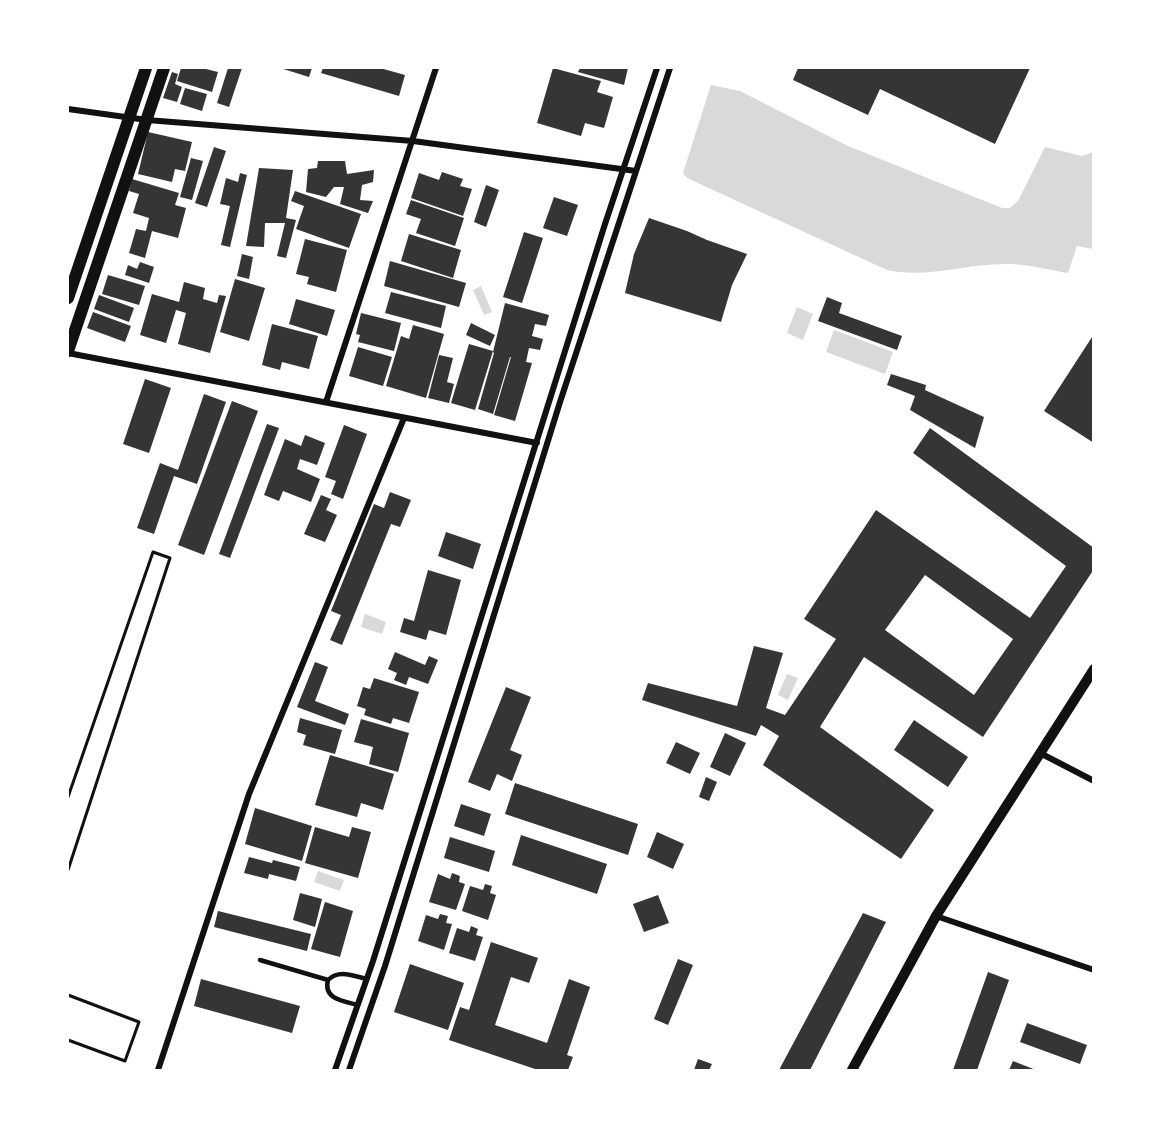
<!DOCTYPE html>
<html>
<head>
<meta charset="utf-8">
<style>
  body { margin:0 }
  #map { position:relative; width:1161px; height:1138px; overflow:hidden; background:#fff; font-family:Helvetica,sans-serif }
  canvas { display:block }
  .frame { position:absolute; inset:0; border:69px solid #fff; pointer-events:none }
</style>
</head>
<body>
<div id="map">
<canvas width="1161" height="1138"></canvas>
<div class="frame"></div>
</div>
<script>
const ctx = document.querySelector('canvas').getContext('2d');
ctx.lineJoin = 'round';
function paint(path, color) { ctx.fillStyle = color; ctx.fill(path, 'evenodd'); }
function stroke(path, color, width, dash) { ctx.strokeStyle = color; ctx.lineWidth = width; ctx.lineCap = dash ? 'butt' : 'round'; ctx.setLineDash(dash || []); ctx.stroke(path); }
paint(new Path2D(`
  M 711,85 L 740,91 L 848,146 L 1002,208 L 1010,208 L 1018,201 L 1045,147 L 1082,156 L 1093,152 L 1093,249 L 1077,246 L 1068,273 C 1048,270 1028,264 1008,264 C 967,263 927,279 887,270 L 687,178 L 683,173 Z
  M 481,286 L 492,312 L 484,315 L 473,290 Z
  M 797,307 L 813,314 L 803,340 L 787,333 Z
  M 834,330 L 893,352 L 885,374 L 826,352 Z
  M 365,614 L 386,622 L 382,634 L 361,627 Z
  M 787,674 L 798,678 L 788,700 L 778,695 Z
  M 318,871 L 344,880 L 340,891 L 314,882 Z`), '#d9d9d9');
paint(new Path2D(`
  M 181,68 L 202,68 L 218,72 L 212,92 L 177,81 Z
  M 228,68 L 242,68 L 229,107 L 217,103 Z
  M 280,68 L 312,68 L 309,77 Z
  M 323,68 L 380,68 L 405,75 L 399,96 L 321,73 Z
  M 553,68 L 601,81 L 597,92 L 613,97 L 604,128 L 585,123 L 581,136 L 537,123 Z
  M 580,68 L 628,68 L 624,85 L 578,72 Z
  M 798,68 L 1030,68 L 995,144 L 880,89 L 868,115 L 793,80 Z
  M 172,72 L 178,74 L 175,84 L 182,87 L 177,102 L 163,98 Z
  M 185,88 L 207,94 L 202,111 L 180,104 Z
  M 148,132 L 192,142 L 185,171 L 175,169 L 172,182 L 138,174 Z
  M 214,147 L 226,151 L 207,207 L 195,203 Z
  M 191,158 L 203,161 L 192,200 L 180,197 Z
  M 318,161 L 345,161 L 347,174 L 374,170 L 373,182 L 362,185 L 360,200 L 373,201 L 368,213 L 340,204 L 344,187 L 334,187 L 326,197 L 306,192 L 308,169 L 317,168 Z
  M 259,168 L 293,170 L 286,218 L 296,220 L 286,258 L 277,256 L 285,223 L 265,223 L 264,247 L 246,246 Z
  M 442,172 L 463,179 L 460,186 L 472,189 L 463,216 L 411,198 L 419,173 L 439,180 Z
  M 240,173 L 247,175 L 230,247 L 221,245 L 230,206 L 220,204 L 226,178 L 238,182 Z
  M 132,179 L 179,193 L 175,205 L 186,208 L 178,238 L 152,231 L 145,258 L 129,253 L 136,229 L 146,231 L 149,218 L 133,213 L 139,194 L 129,191 Z
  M 486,185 L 499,190 L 486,227 L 474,222 Z
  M 295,191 L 361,214 L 349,248 L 296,229 L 304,206 L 291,201 Z
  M 554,197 L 578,205 L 567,236 L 543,228 Z
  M 411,200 L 464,218 L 455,246 L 416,233 L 421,219 L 406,214 Z
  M 649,218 L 687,231 L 707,240 L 747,254 L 732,285 L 721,322 L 625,293 L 634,254 Z
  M 524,232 L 543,238 L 522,303 L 503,297 Z
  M 409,234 L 461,250 L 453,278 L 401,261 Z
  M 305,239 L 347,250 L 336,292 L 307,284 L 309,277 L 296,274 Z
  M 242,254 L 253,257 L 249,279 L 237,276 Z
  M 390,261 L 466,283 L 459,307 L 384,286 Z
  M 140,262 L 154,267 L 149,283 L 125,275 L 128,265 L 137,269 Z
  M 108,275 L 145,286 L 139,305 L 102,294 Z
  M 235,279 L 265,288 L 249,341 L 220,332 Z
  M 184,282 L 205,288 L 203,299 L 217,303 L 219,295 L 226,296 L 210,353 L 178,344 L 186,313 L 176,310 L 166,343 L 140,335 L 152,294 L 179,302 Z
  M 391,292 L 446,306 L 441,328 L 385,313 Z
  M 99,295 L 134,308 L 129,322 L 94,309 Z
  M 827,297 L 842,303 L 839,313 L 902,336 L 897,350 L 818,321 Z
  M 296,299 L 335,310 L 327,336 L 289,324 Z
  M 505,303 L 549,315 L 546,326 L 535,324 L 532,336 L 543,339 L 540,350 L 529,348 L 526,362 L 532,363 L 515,421 L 494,415 L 511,357 L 510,357 L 493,414 L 478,409 L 494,353 L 493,352 Z
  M 93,312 L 131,326 L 125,342 L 87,328 Z
  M 361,313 L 401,323 L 394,351 L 358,342 L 360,335 L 356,334 Z
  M 471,323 L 495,335 L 490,346 L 466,335 Z
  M 272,324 L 318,336 L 309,369 L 282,362 L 280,370 L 262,365 Z
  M 413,325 L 444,334 L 426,398 L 386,386 L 401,336 L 409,339 Z
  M 1094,334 L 1094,443 L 1044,411 Z
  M 469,344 L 493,351 L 475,410 L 451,403 Z
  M 358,347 L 392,357 L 383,386 L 349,376 Z
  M 439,355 L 453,358 L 447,382 L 454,384 L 449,403 L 428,398 Z
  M 891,374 L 926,385 L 925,390 L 984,417 L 975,448 L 910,410 L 915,396 L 887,385 Z
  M 145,379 L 171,388 L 149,453 L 123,444 Z
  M 204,394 L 226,402 L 197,484 L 174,476 L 154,534 L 137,528 L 160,463 L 178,470 Z
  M 232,401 L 258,411 L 204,555 L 178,545 Z
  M 267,424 L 279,428 L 230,558 L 219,554 Z
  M 344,425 L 367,434 L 343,499 L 331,494 L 336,481 L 325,477 Z
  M 930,428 L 1094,548 L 1094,569 L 983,737 L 864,657 L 820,727 L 934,810 L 901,859 L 763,765 L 779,736 L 761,725 L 756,736 L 642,700 L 648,683 L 737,706 L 754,646 L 783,653 L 766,708 L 785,715 L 836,639 L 804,619 L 876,510 L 1030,618 L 1066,566 L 913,453 ZM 925,575 L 1013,639 L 974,695 L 885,630 Z
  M 305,435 L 325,443 L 317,465 L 300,459 L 297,469 L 320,479 L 311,502 L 283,491 L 279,501 L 264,495 L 285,439 L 301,446 Z
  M 390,492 L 411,500 L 400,527 L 391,524 L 342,645 L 330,640 L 341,615 L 331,611 L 374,504 L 384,508 Z
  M 321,495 L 331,499 L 326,510 L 337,515 L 325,542 L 304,534 Z
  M 446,532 L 481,544 L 473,569 L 438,556 Z
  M 428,570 L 461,580 L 446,635 L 429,630 L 426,640 L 400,632 L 404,618 L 414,621 Z
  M 395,652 L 425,665 L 429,656 L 438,660 L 428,684 L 409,677 L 406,685 L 394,680 L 397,673 L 388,669 Z
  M 315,662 L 328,667 L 315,701 L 349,714 L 345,725 L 297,707 Z
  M 374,678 L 419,692 L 409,723 L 393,718 L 391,724 L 364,715 L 366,709 L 357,706 L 363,687 L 370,689 Z
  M 506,687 L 531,697 L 510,750 L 522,755 L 512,781 L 497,774 L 490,791 L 468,782 Z
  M 300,718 L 342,730 L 335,754 L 303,745 L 306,735 L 297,732 Z
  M 361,719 L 409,733 L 398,772 L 369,764 L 373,747 L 354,742 Z
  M 914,720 L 968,757 L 948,787 L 894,750 Z
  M 725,733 L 746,743 L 730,776 L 710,767 Z
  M 676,742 L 700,753 L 690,774 L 666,763 Z
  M 330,755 L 394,774 L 383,810 L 361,803 L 357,817 L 315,805 Z
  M 706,777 L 717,782 L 709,801 L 699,797 Z
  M 515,783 L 638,824 L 628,855 L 505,814 Z
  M 461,804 L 491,814 L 484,836 L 454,826 Z
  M 255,808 L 312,826 L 302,861 L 245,844 Z
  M 315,827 L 349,837 L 352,827 L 371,832 L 358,878 L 305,863 Z
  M 657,832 L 684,844 L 673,869 L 647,857 Z
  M 521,835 L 607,864 L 597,894 L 512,865 Z
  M 450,837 L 495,851 L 489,872 L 444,858 Z
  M 249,857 L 272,863 L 273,860 L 300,867 L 296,881 L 269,874 L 268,879 L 244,873 Z
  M 452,873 L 460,876 L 459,882 L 465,884 L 456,910 L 429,902 L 438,874 L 450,879 Z
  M 485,884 L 492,886 L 490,893 L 496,895 L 488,920 L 462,911 L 470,886 L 483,890 Z
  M 300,893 L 322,899 L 315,927 L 293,920 Z
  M 658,895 L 669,923 L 644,932 L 633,904 Z
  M 325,902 L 353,911 L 340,957 L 311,949 Z
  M 218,911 L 311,934 L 307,951 L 214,927 Z
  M 863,913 L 886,922 L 810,1070 L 779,1070 Z
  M 440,914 L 448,916 L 446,923 L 452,924 L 444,950 L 418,941 L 426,915 L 438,919 Z
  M 471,926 L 478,929 L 476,935 L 483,937 L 475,961 L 449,953 L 457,928 L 469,932 Z
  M 491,942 L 538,958 L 529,983 L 511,977 L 495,1025 L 547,1043 L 569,979 L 590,987 L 567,1055 L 573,1057 L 568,1070 L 538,1070 L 449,1040 L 460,1007 L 469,1010 Z
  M 678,959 L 693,965 L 668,1025 L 654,1019 Z
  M 410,964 L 464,983 L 448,1030 L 394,1012 Z
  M 988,972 L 1009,980 L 977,1070 L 953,1070 Z
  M 201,979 L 300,1006 L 292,1033 L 194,1006 Z
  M 1027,1023 L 1087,1045 L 1080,1064 L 1020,1042 Z
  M 698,1059 L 712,1064 L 709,1070 L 694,1070 Z
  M 1013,1061 L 1036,1070 L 1009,1070 Z`), '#353535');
stroke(new Path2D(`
  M 68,797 L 153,552 L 170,558 L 68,870
  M 68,995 L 139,1022 L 125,1061 L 68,1040`), '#111', 3);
stroke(new Path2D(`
  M 260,960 L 328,980 C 339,969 353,976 367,979
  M 328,980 C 323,999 343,1001 358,1005`), '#111', 4.5);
stroke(new Path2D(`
  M 68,109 L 147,120 L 413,141 L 636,171
  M 68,353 L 537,443
  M 326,402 L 436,68
  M 1040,753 L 1094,781
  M 936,916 L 1094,970
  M 158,1070 L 249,794 L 404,418
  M 335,1070 L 373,961 L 605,224 L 657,68
  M 349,1070 L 385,966 L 560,402 L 670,68`), '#111', 6);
stroke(new Path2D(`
  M 852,1070 L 936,916 L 1094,669`), '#111', 10);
stroke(new Path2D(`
  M 68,298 L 146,68
  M 68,351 L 164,68`), '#111', 12);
</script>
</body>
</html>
